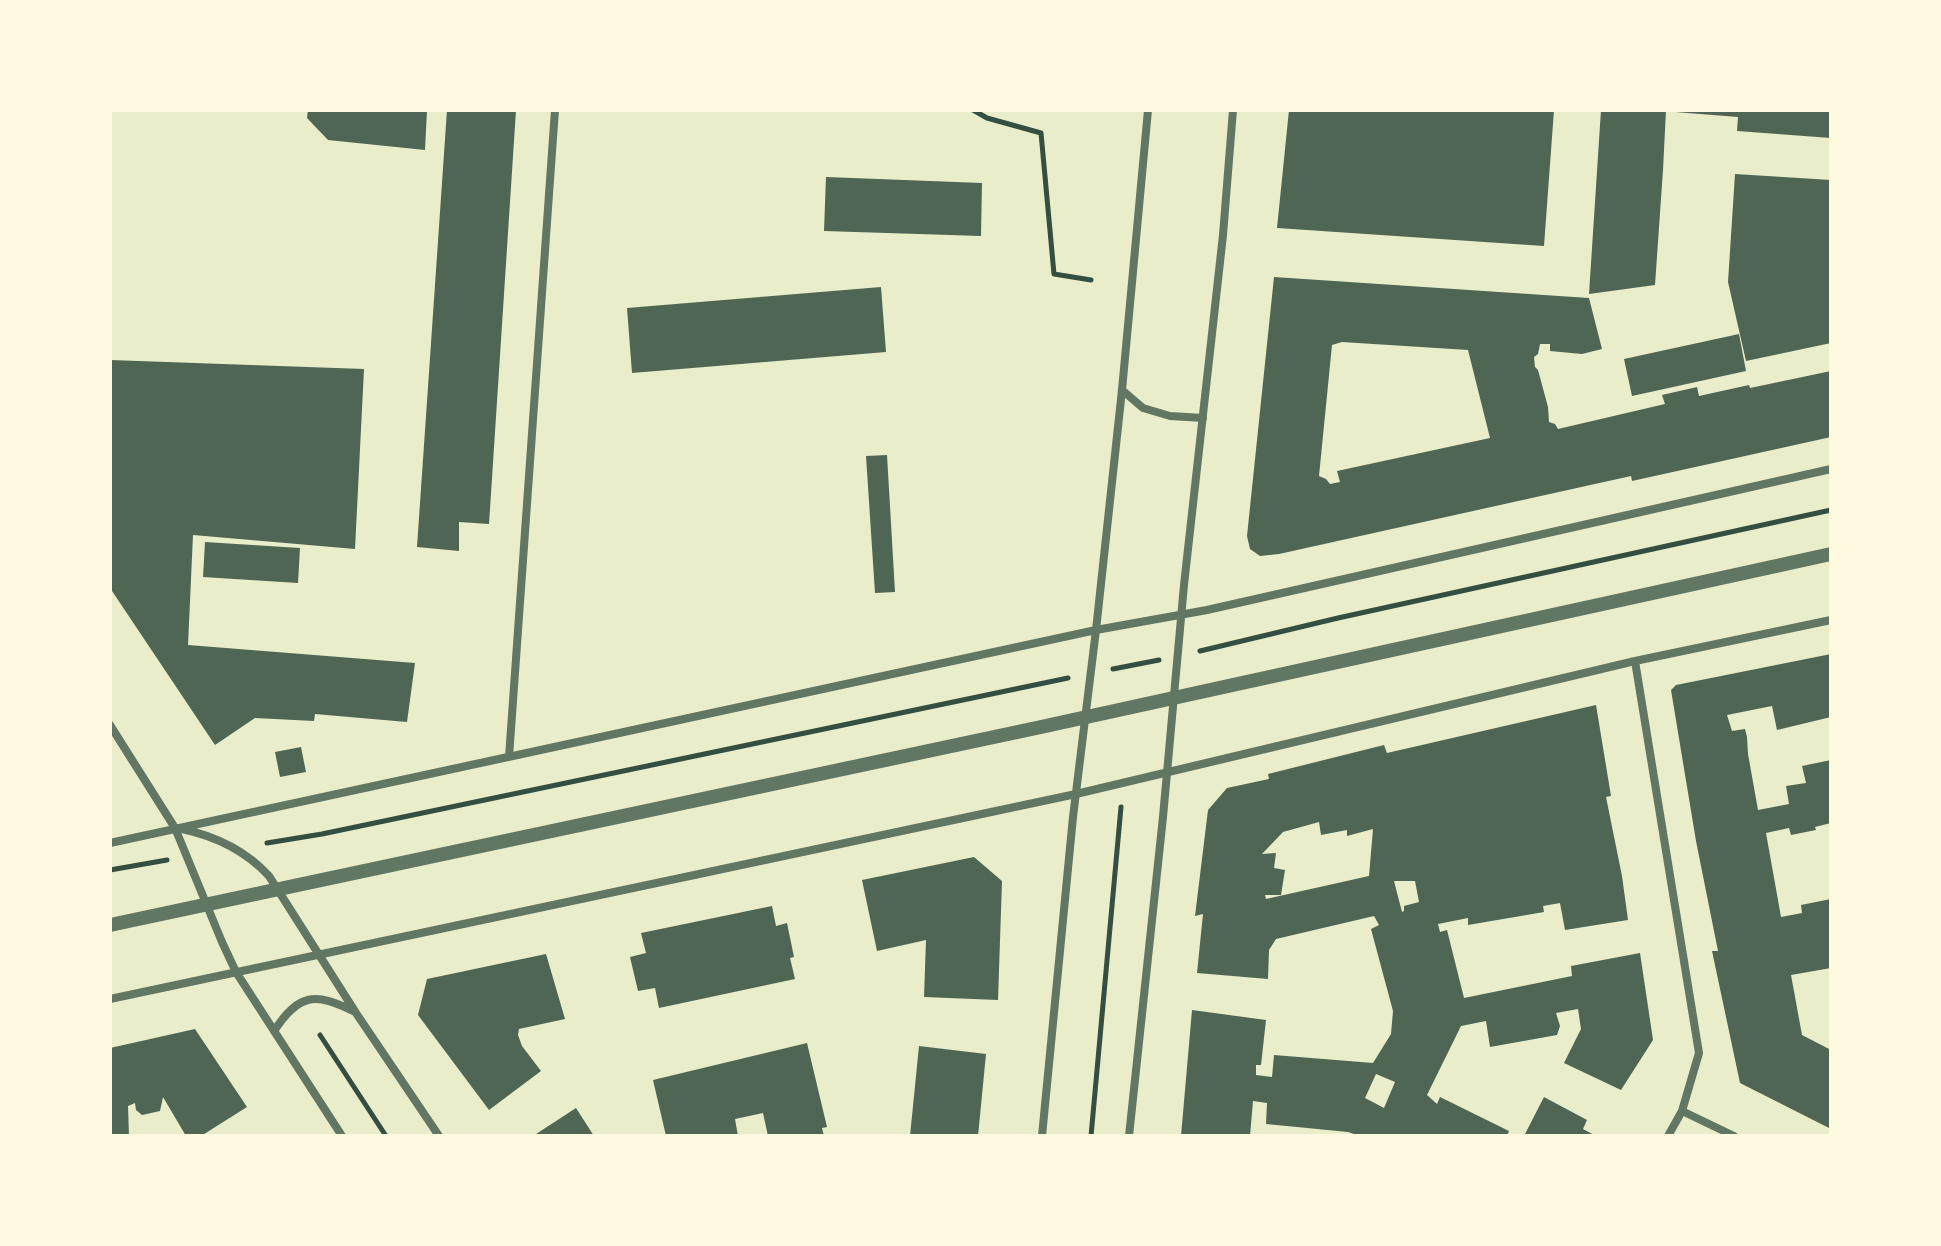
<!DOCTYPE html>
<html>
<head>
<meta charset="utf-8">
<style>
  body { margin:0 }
  #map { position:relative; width:1941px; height:1246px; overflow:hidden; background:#e9edc9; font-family:"Open Sans",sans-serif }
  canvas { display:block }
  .frame { position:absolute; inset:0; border:112px solid #fefae0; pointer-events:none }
</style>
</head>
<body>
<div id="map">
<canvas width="1941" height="1246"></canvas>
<div class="frame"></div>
</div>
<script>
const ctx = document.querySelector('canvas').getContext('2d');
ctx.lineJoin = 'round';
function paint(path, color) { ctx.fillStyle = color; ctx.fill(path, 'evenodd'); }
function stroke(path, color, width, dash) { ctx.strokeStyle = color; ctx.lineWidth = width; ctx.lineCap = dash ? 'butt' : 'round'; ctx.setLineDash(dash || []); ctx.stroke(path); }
paint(new Path2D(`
  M 308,110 L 427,110 L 425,150 L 328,140 L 307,118 Z
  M 447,110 L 516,110 L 489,524 L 459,522 L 459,551 L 417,547 Z
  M 1289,110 L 1554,110 L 1544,246 L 1277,228 Z
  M 1601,110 L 1666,110 L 1663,170 L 1655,285 L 1589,294 Z
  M 1675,110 L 1831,110 L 1831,138 L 1737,131 L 1738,117 L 1675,112 Z
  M 1735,174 L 1831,180 L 1831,343 L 1746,361 L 1728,282 Z
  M 826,177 L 982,183 L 981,236 L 824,231 Z
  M 1274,277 L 1589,298 L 1602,349 L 1582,354 L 1550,351 L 1550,344 L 1540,344 L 1538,354 L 1534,357 L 1535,367 L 1538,370 L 1548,407 L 1549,422 L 1555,424 L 1558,429 L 1665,404 L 1662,395 L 1697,387 L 1699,396 L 1749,385 L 1750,388 L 1831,371 L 1831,437 L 1632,481 L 1631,476 L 1279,554 L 1260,556 L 1250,549 L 1247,536 ZM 1342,342 L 1468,350 L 1490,438 L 1337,471 L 1340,482 L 1330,484 L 1326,479 L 1319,476 L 1332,345 Z
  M 881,287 L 886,352 L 632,373 L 627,308 Z
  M 1739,334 L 1746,371 L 1632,396 L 1624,359 Z
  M 110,360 L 364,369 L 355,549 L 193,535 L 188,645 L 415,663 L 407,722 L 315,714 L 314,721 L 255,718 L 215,745 L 110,588 Z
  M 887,455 L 895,592 L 875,593 L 866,456 Z
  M 205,542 L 300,548 L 298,583 L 203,577 Z
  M 1831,654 L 1831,717 L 1777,730 L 1772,706 L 1727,715 L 1732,731 L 1745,729 L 1747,737 L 1748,754 L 1758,810 L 1789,804 L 1786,786 L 1806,783 L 1802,766 L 1831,760 L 1831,823 L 1815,827 L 1816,830 L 1791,835 L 1789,828 L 1766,833 L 1781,917 L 1802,913 L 1801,905 L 1831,899 L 1831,968 L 1791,975 L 1802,1035 L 1831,1050 L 1831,1129 L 1740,1083 L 1712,951 L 1718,951 L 1696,841 L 1671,690 L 1676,685 Z
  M 1596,705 L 1611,796 L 1606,797 L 1622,876 L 1628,920 L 1565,930 L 1560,903 L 1543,906 L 1544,912 L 1468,925 L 1468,918 L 1438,924 L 1440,932 L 1447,930 L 1464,998 L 1572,976 L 1571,966 L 1640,953 L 1653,1040 L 1621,1090 L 1564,1063 L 1581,1029 L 1578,1009 L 1556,1013 L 1560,1026 L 1557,1035 L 1490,1047 L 1486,1021 L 1461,1026 L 1427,1095 L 1437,1104 L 1440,1097 L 1509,1131 L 1507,1136 L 1360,1136 L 1348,1132 L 1266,1124 L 1267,1103 L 1253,1101 L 1250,1136 L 1181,1136 L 1192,1010 L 1266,1020 L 1261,1065 L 1256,1065 L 1256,1075 L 1272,1077 L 1274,1055 L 1373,1063 L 1391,1034 L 1393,1011 L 1371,929 L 1379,925 L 1374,916 L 1276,939 L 1269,950 L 1268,979 L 1197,973 L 1203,914 L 1195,916 L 1208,810 L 1227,788 L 1269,779 L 1268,774 L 1384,745 L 1387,753 ZM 1319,822 L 1321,835 L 1347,830 L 1347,836 L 1373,829 L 1369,876 L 1266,899 L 1265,895 L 1281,895 L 1285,870 L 1274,868 L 1276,853 L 1262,854 L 1283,832 ZM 1394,881 L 1415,881 L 1419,902 L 1404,906 L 1404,911 L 1402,912 ZM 1376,1074 L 1395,1082 L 1384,1108 L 1365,1098 Z
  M 301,747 L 306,772 L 280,777 L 275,752 Z
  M 974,857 L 1002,881 L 998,1000 L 924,997 L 926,940 L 877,951 L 862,880 Z
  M 772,906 L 776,926 L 787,923 L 794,957 L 790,958 L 795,979 L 659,1008 L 655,988 L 638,991 L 630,957 L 646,953 L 641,933 Z
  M 546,954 L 565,1019 L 519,1029 L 518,1035 L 522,1046 L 541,1071 L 489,1110 L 418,1015 L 427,979 Z
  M 195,1029 L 247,1107 L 201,1136 L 186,1136 L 163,1097 L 160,1111 L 142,1115 L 136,1110 L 135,1103 L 128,1106 L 129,1136 L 110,1136 L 110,1048 Z
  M 807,1043 L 827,1127 L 822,1128 L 824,1136 L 768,1136 L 763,1113 L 735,1119 L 738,1136 L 666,1136 L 653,1080 Z
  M 919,1046 L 986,1054 L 978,1136 L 910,1136 Z
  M 1544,1097 L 1587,1120 L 1583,1129 L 1596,1136 L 1524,1136 Z
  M 576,1108 L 594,1136 L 533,1136 Z`), '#4f6655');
stroke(new Path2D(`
  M 973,110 L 987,118 L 1041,133 L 1054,274 L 1091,280
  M 1200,651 L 1338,618 L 1831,510
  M 1113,669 L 1159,660
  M 267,843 L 322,834 L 1068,678
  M 110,870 L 167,860
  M 320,1035 L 386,1136
  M 1091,1136 L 1121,807`), '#344e41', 5);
stroke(new Path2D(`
  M 1122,390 L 1143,408 L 1170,416 L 1203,418
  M 1635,661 L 1699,1053 L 1682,1111 L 1668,1136
  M 110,725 L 175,828 L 222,942 L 236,972 L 342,1136
  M 509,757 L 555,110
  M 182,829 C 215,836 246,851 269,876 L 356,1013 L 439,1136
  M 110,843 L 1096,630 L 1207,610 L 1831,469
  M 110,999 L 1076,794 L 1635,661 L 1831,620
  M 274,1031 C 299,993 315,992 355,1012
  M 1682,1111 L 1734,1136
  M 1042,1136 L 1073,817 L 1096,630 L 1122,390 L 1148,110
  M 1129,1136 L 1163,817 L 1184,585 L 1223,235 L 1233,110`), '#617663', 8);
stroke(new Path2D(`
  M 110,925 L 1041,727 L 1831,554`), '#617663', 14);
</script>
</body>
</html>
